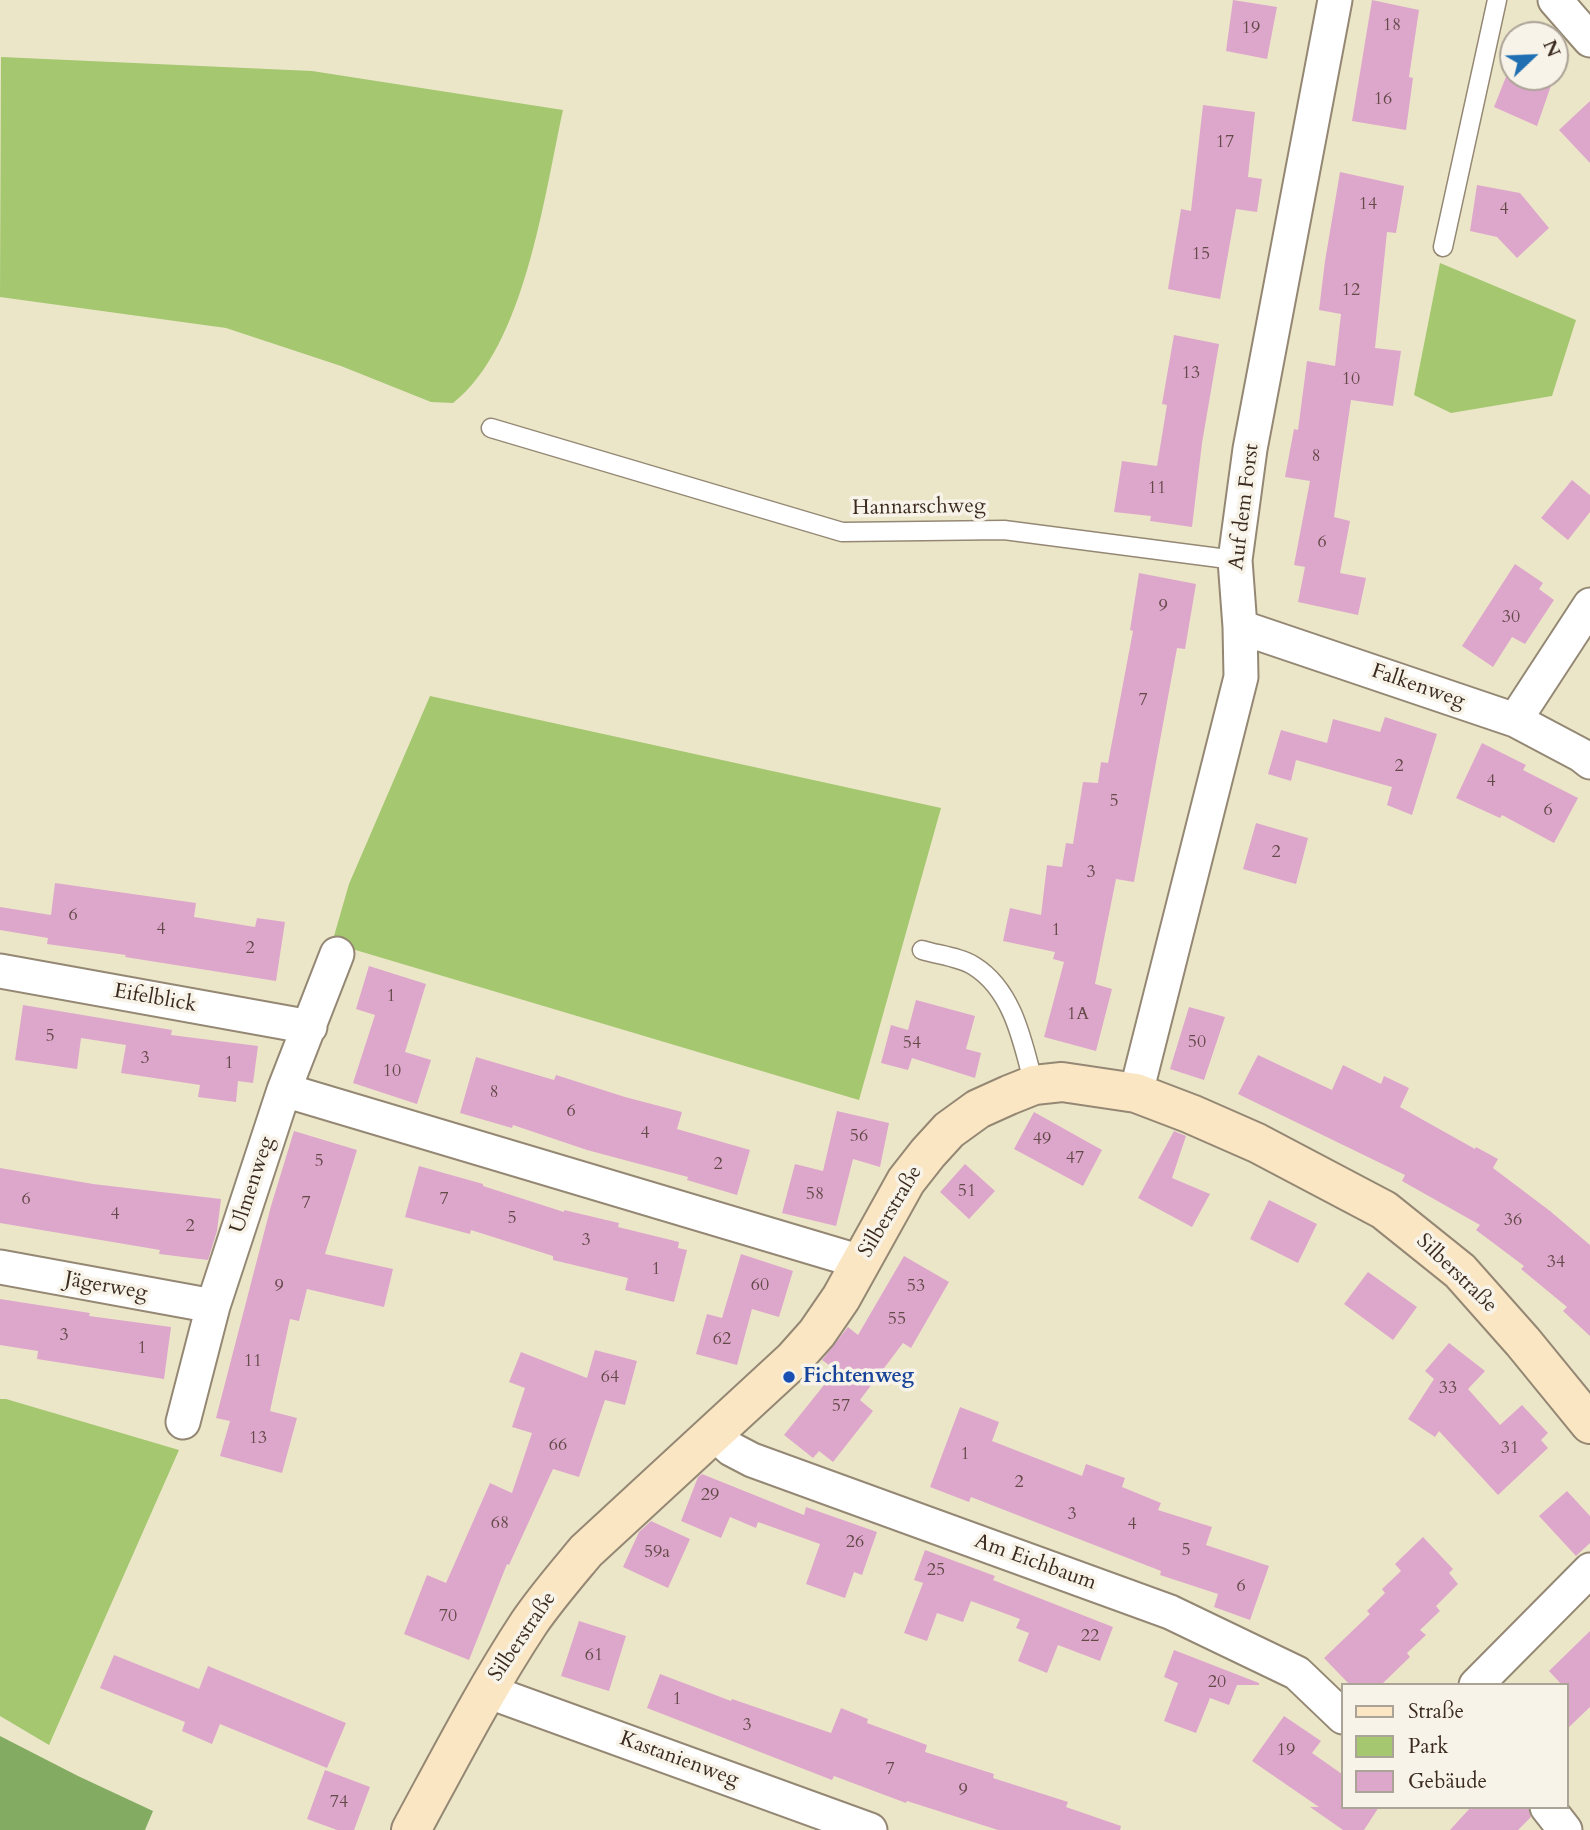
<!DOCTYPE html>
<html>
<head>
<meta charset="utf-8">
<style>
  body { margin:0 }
  #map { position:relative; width:1590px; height:1830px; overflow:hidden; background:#ece6c9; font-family:Cardo,serif }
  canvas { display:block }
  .legend { position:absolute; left:1341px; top:1683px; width:228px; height:126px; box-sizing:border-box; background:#f7f3e8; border:2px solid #aca397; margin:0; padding:9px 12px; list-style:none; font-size:21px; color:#3b2a1e }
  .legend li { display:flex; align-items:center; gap:14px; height:35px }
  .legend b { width:35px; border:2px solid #aca397 }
  .north { position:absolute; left:1499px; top:21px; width:70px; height:70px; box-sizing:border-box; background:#f7f3e8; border:2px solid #aca397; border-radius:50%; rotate:67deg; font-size:19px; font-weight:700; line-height:28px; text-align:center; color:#3b2a1e }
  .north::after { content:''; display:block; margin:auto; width:24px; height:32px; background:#1f6fb2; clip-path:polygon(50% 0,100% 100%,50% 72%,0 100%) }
</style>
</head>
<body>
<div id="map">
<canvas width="1590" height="1830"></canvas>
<ul class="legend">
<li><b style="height:9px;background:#fbe6c4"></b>Straße</li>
<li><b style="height:19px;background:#a4c770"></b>Park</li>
<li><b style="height:19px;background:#dda7cb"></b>Gebäude</li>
</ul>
<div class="north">N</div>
</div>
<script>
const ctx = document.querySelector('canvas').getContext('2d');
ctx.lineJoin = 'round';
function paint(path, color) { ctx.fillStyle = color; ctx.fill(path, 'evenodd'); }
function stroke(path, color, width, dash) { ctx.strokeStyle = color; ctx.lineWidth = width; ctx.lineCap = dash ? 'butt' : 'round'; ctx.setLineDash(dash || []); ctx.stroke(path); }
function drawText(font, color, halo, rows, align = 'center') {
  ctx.font = font + ' Cardo,serif'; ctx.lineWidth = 7; ctx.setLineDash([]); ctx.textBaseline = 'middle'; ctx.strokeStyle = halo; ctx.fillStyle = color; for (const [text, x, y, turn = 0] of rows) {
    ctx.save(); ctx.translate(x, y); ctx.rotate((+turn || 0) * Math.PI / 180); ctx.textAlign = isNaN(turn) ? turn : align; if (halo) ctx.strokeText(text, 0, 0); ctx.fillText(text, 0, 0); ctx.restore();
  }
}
paint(new Path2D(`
  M 1,57 L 312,71 L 563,110 C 544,196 525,347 453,403 L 431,402 L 341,366 L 226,328 L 0,297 Z
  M 1440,263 L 1576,320 L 1552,396 L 1451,413 L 1414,395 Z
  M 430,696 L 941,808 L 859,1100 L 332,943 L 349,884 Z
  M 0,1399 L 6,1399 L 179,1450 L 49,1745 L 0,1716 Z`), '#a4c770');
paint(new Path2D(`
  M 0,1736 L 78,1776 L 153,1811 L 145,1830 L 0,1830 Z`), '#83ac62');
paint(new Path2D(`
  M 1233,0 L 1277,7 L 1267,59 L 1226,51 Z
  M 1372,0 L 1419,10 L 1409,77 L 1413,78 L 1406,130 L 1352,121 Z
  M 1513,59 L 1513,77 L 1554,77 L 1537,126 L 1494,107 Z
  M 1590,101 L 1590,163 L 1559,130 Z
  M 1203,105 L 1255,112 L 1248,177 L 1262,179 L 1257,212 L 1236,209 L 1220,299 L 1168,289 L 1181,209 L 1191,211 Z
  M 1340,172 L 1404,186 L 1396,233 L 1387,232 L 1375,348 L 1401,351 L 1393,406 L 1351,400 L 1334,517 L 1350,521 L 1340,573 L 1366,578 L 1358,615 L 1298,602 L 1305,567 L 1294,565 L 1310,481 L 1285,477 L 1294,429 L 1298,430 L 1307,361 L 1335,366 L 1341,314 L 1319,310 L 1325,261 Z
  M 1477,185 L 1520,193 L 1549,228 L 1517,258 L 1497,237 L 1470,231 Z
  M 1174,335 L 1219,344 L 1202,443 L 1192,527 L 1150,521 L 1151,516 L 1114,512 L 1122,461 L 1157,466 L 1167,405 L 1162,404 Z
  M 1572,480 L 1590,495 L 1590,512 L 1568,540 L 1541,518 Z
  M 1515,564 L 1543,583 L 1539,589 L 1554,600 L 1525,644 L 1512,637 L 1493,667 L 1462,646 Z
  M 1139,573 L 1196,584 L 1185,649 L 1177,648 L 1134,882 L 1116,879 L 1095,984 L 1112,989 L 1096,1051 L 1044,1037 L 1064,962 L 1053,959 L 1055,952 L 1003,941 L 1010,908 L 1041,915 L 1047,865 L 1062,867 L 1066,843 L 1073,844 L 1083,782 L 1098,783 L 1101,762 L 1108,763 L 1133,631 L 1130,630 Z
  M 1385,717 L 1437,734 L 1412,815 L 1387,805 L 1392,787 L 1367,780 L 1296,760 L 1291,781 L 1268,774 L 1281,730 L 1327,743 L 1333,719 L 1380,732 Z
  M 1482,743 L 1526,765 L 1523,770 L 1578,798 L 1554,843 L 1502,815 L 1500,818 L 1456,798 Z
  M 1256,823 L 1308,838 L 1296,884 L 1243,869 Z
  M 55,883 L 196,903 L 194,917 L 255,927 L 257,918 L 285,922 L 276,981 L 125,957 L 126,955 L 47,944 L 48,938 L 0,930 L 0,907 L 51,915 Z
  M 369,966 L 426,984 L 405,1052 L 431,1060 L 417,1104 L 353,1083 L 375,1015 L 356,1009 Z
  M 916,1000 L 975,1016 L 966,1049 L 981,1053 L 975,1078 L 912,1058 L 908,1070 L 881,1063 L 891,1025 L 908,1030 Z
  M 23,1005 L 172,1030 L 171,1035 L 258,1046 L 253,1083 L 238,1081 L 236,1102 L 198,1097 L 200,1085 L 121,1073 L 126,1045 L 81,1038 L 77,1069 L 15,1060 Z
  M 1189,1007 L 1225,1017 L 1204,1080 L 1170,1069 Z
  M 1258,1055 L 1332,1090 L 1343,1065 L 1381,1084 L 1384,1076 L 1409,1088 L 1400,1107 L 1475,1149 L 1476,1147 L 1498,1159 L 1493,1168 L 1550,1211 L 1590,1245 L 1590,1336 L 1563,1311 L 1567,1307 L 1521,1269 L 1524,1266 L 1476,1230 L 1480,1225 L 1402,1181 L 1405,1175 L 1238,1094 Z
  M 476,1057 L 554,1080 L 556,1075 L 625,1097 L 682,1112 L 677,1129 L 750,1150 L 737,1195 L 687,1180 L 688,1177 L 587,1150 L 513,1125 L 512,1128 L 460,1113 Z
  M 837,1111 L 889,1123 L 880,1167 L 853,1159 L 836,1226 L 782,1213 L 795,1164 L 823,1171 Z
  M 1034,1112 L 1102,1150 L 1083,1186 L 1014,1149 Z
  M 294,1131 L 357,1150 L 325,1254 L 393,1269 L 384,1307 L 307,1289 L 299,1321 L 290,1319 L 270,1411 L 297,1418 L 282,1473 L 220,1456 L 230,1421 L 216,1418 L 271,1206 Z
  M 1174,1131 L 1186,1136 L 1172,1178 L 1210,1194 L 1192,1227 L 1138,1198 Z
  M 965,1164 L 995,1191 L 969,1219 L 940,1192 Z
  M 419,1166 L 483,1184 L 483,1186 L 564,1212 L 564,1210 L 619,1223 L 618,1227 L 679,1242 L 678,1248 L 687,1250 L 674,1302 L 625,1290 L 628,1278 L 553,1260 L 553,1256 L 471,1230 L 470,1234 L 405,1217 Z
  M 0,1168 L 93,1184 L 221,1199 L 217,1231 L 208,1260 L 159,1254 L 160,1250 L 0,1223 Z
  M 1269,1200 L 1317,1224 L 1298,1263 L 1250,1239 Z
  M 741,1254 L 793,1271 L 779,1317 L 752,1309 L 737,1365 L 696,1354 L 707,1314 L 722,1318 Z
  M 904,1256 L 949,1282 L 911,1348 L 903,1343 L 860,1400 L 873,1411 L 833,1462 L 819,1451 L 813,1458 L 784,1435 L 836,1370 L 822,1360 L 848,1327 L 858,1335 Z
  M 1368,1272 L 1417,1307 L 1393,1340 L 1344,1304 Z
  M 0,1299 L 90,1313 L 89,1316 L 171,1327 L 164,1379 L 37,1359 L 38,1351 L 0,1345 Z
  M 1449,1343 L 1485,1371 L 1468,1389 L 1500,1425 L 1522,1405 L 1548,1433 L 1541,1440 L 1548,1448 L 1498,1495 L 1439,1431 L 1435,1437 L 1408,1419 L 1434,1379 L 1425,1371 Z
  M 595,1350 L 637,1361 L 625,1405 L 605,1400 L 579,1477 L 553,1469 L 509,1565 L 507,1564 L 469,1660 L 404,1634 L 427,1575 L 446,1583 L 490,1483 L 512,1493 L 532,1433 L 512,1427 L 525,1388 L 509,1382 L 521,1352 L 587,1378 Z
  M 960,1407 L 999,1422 L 992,1441 L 1082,1476 L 1086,1464 L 1125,1478 L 1122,1487 L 1161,1503 L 1158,1510 L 1212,1527 L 1206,1545 L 1269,1566 L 1250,1620 L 1214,1607 L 1218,1594 L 1160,1575 L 1161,1571 L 971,1497 L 969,1502 L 930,1487 Z
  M 702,1474 L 804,1515 L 806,1507 L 877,1532 L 862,1575 L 854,1572 L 845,1598 L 806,1584 L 820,1544 L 758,1522 L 756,1528 L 730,1517 L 721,1538 L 681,1521 L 698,1477 Z
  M 1567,1491 L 1590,1516 L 1590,1543 L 1576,1556 L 1539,1516 Z
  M 651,1521 L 690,1539 L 668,1588 L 623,1567 L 639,1532 Z
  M 1423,1537 L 1453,1569 L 1449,1573 L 1458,1584 L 1436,1606 L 1440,1611 L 1420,1630 L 1426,1635 L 1407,1653 L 1410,1657 L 1381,1685 L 1350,1685 L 1324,1658 L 1370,1614 L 1367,1611 L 1385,1593 L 1382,1589 L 1401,1571 L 1395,1564 Z
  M 925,1550 L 995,1576 L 993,1580 L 1113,1627 L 1100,1661 L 1058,1645 L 1047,1673 L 1018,1661 L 1029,1633 L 1016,1628 L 1020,1619 L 971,1601 L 963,1622 L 937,1613 L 927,1641 L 904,1633 L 923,1583 L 914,1580 Z
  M 579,1621 L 626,1636 L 609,1691 L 561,1676 Z
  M 1590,1631 L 1590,1707 L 1567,1729 L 1567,1685 L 1562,1685 L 1549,1671 Z
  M 1174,1650 L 1259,1683 L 1259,1685 L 1237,1685 L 1229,1705 L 1210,1698 L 1196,1733 L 1164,1721 L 1178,1683 L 1164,1677 Z
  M 114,1655 L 199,1689 L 208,1666 L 346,1723 L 327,1768 L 220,1724 L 212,1744 L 182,1731 L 185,1722 L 100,1688 Z
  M 660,1674 L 731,1701 L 732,1699 L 831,1733 L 841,1708 L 868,1719 L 867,1723 L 927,1745 L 925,1752 L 994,1774 L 993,1778 L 1068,1802 L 1066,1807 L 1121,1826 L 1120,1830 L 998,1830 L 907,1801 L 906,1803 L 834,1776 L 832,1780 L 647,1708 Z
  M 1284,1716 L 1321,1741 L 1312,1753 L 1342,1774 L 1343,1772 L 1343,1807 L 1379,1807 L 1364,1830 L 1343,1830 L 1310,1807 L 1319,1807 L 1252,1761 Z
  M 325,1770 L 370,1787 L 354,1830 L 337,1830 L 307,1819 Z
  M 1471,1807 L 1528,1807 L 1531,1817 L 1518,1830 L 1450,1830 Z`), '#dda7cb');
const lane = new Path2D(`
  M 1443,247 L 1497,0
  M 491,428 L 842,532 L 1004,530 L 1235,560
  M 922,950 C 938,955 960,957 974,966 C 1014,991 1023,1044 1034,1085`);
const street = new Path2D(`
  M 1555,0 L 1590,40
  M 1240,627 L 1515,720 L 1581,755 L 1590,762
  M 1515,720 L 1590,605
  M 0,971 L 310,1027
  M 284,1090 L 861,1262
  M 1136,1093 L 1241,677 L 1240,627 L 1235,560 L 1250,449 L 1335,0
  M 0,1267 L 213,1306
  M 183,1422 L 213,1306 L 284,1090 L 337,954
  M 713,1433 L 731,1449 L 752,1460 L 1170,1612 L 1297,1673 L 1343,1717
  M 1476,1685 L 1590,1570
  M 487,1691 L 870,1830
  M 1547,1807 L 1565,1830`);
const secondary = new Path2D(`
  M 411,1830 C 449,1760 485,1690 529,1623 C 546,1598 566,1575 586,1551 L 793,1360 L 817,1333 L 841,1298 L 906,1181 L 928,1153 L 949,1130 L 978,1109 L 1009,1095 L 1034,1085 L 1062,1082 L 1136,1093 L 1191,1114 L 1257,1143 L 1384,1210 L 1460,1271 L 1523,1342 L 1590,1424`);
stroke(lane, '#948874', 21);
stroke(street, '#948874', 37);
stroke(secondary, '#948874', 42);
stroke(lane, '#fff', 18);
stroke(street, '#fff', 33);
stroke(secondary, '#fbe6c4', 38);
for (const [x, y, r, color] of [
  [789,1377,7,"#1a4fb4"]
]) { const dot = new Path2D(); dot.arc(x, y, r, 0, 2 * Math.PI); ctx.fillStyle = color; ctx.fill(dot); stroke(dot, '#f7f3e8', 2.5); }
drawText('18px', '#644949', null, [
  ["18",1392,26],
  ["19",1251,29],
  ["16",1383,100],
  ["17",1225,143],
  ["14",1368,205],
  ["4",1504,210],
  ["15",1201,255],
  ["12",1351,291],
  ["13",1191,374],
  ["10",1351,380],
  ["8",1316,457],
  ["11",1157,489],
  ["6",1322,543],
  ["9",1163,607],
  ["30",1511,618],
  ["7",1143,701],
  ["2",1399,767],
  ["4",1491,782],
  ["5",1114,802],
  ["6",1548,811],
  ["2",1276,853],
  ["3",1091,873],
  ["6",73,916],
  ["4",161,930],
  ["1",1056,931],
  ["2",250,949],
  ["1",391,997],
  ["1A",1078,1015],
  ["5",50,1037],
  ["50",1197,1043],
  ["54",912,1044],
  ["3",145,1059],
  ["1",229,1064],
  ["10",392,1072],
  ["8",494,1093],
  ["6",571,1112],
  ["4",645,1134],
  ["56",859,1137],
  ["49",1042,1140],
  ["47",1075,1159],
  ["5",319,1162],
  ["2",718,1165],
  ["51",967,1192],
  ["58",815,1195],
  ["6",26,1200],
  ["7",444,1200],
  ["7",306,1204],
  ["4",115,1215],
  ["5",512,1219],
  ["36",1513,1221],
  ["2",190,1227],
  ["3",586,1241],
  ["34",1556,1263],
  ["1",656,1270],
  ["60",760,1286],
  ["9",279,1287],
  ["53",916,1287],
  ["55",897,1320],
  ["3",64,1336],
  ["62",722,1340],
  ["1",142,1349],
  ["11",253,1362],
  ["64",610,1378],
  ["33",1448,1389],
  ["57",841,1407],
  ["13",258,1439],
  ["66",558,1446],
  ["31",1510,1449],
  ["1",965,1455],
  ["2",1019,1483],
  ["29",710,1496],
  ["3",1072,1515],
  ["68",500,1524],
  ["4",1132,1525],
  ["26",855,1543],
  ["5",1186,1551],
  ["59a",657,1553],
  ["25",936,1571],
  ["6",1241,1587],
  ["70",448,1617],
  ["22",1090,1637],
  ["61",594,1656],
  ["20",1217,1683],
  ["1",677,1700],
  ["3",747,1726],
  ["19",1286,1751],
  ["7",890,1770],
  ["9",963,1791],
  ["74",339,1803]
]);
drawText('21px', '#3b2a1e', '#f7f3e8', [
  ["Auf dem Forst",1245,507,-83],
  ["Hannarschweg",919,508,-1],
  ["Falkenweg",1418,687,19],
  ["Eifelblick",155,999,10],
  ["Ulmenweg",253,1185,-72],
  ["Silberstraße",891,1212,-59],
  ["Silberstraße",1456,1274,44],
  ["Jägerweg",106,1287,10],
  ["Am Eichbaum",1035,1563,20],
  ["Silberstraße",523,1637,-56],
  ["Kastanienweg",679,1760,20]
]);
drawText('bold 21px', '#164399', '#f7f3e8', [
  ["Fichtenweg",803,1377]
], 'left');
</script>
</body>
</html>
